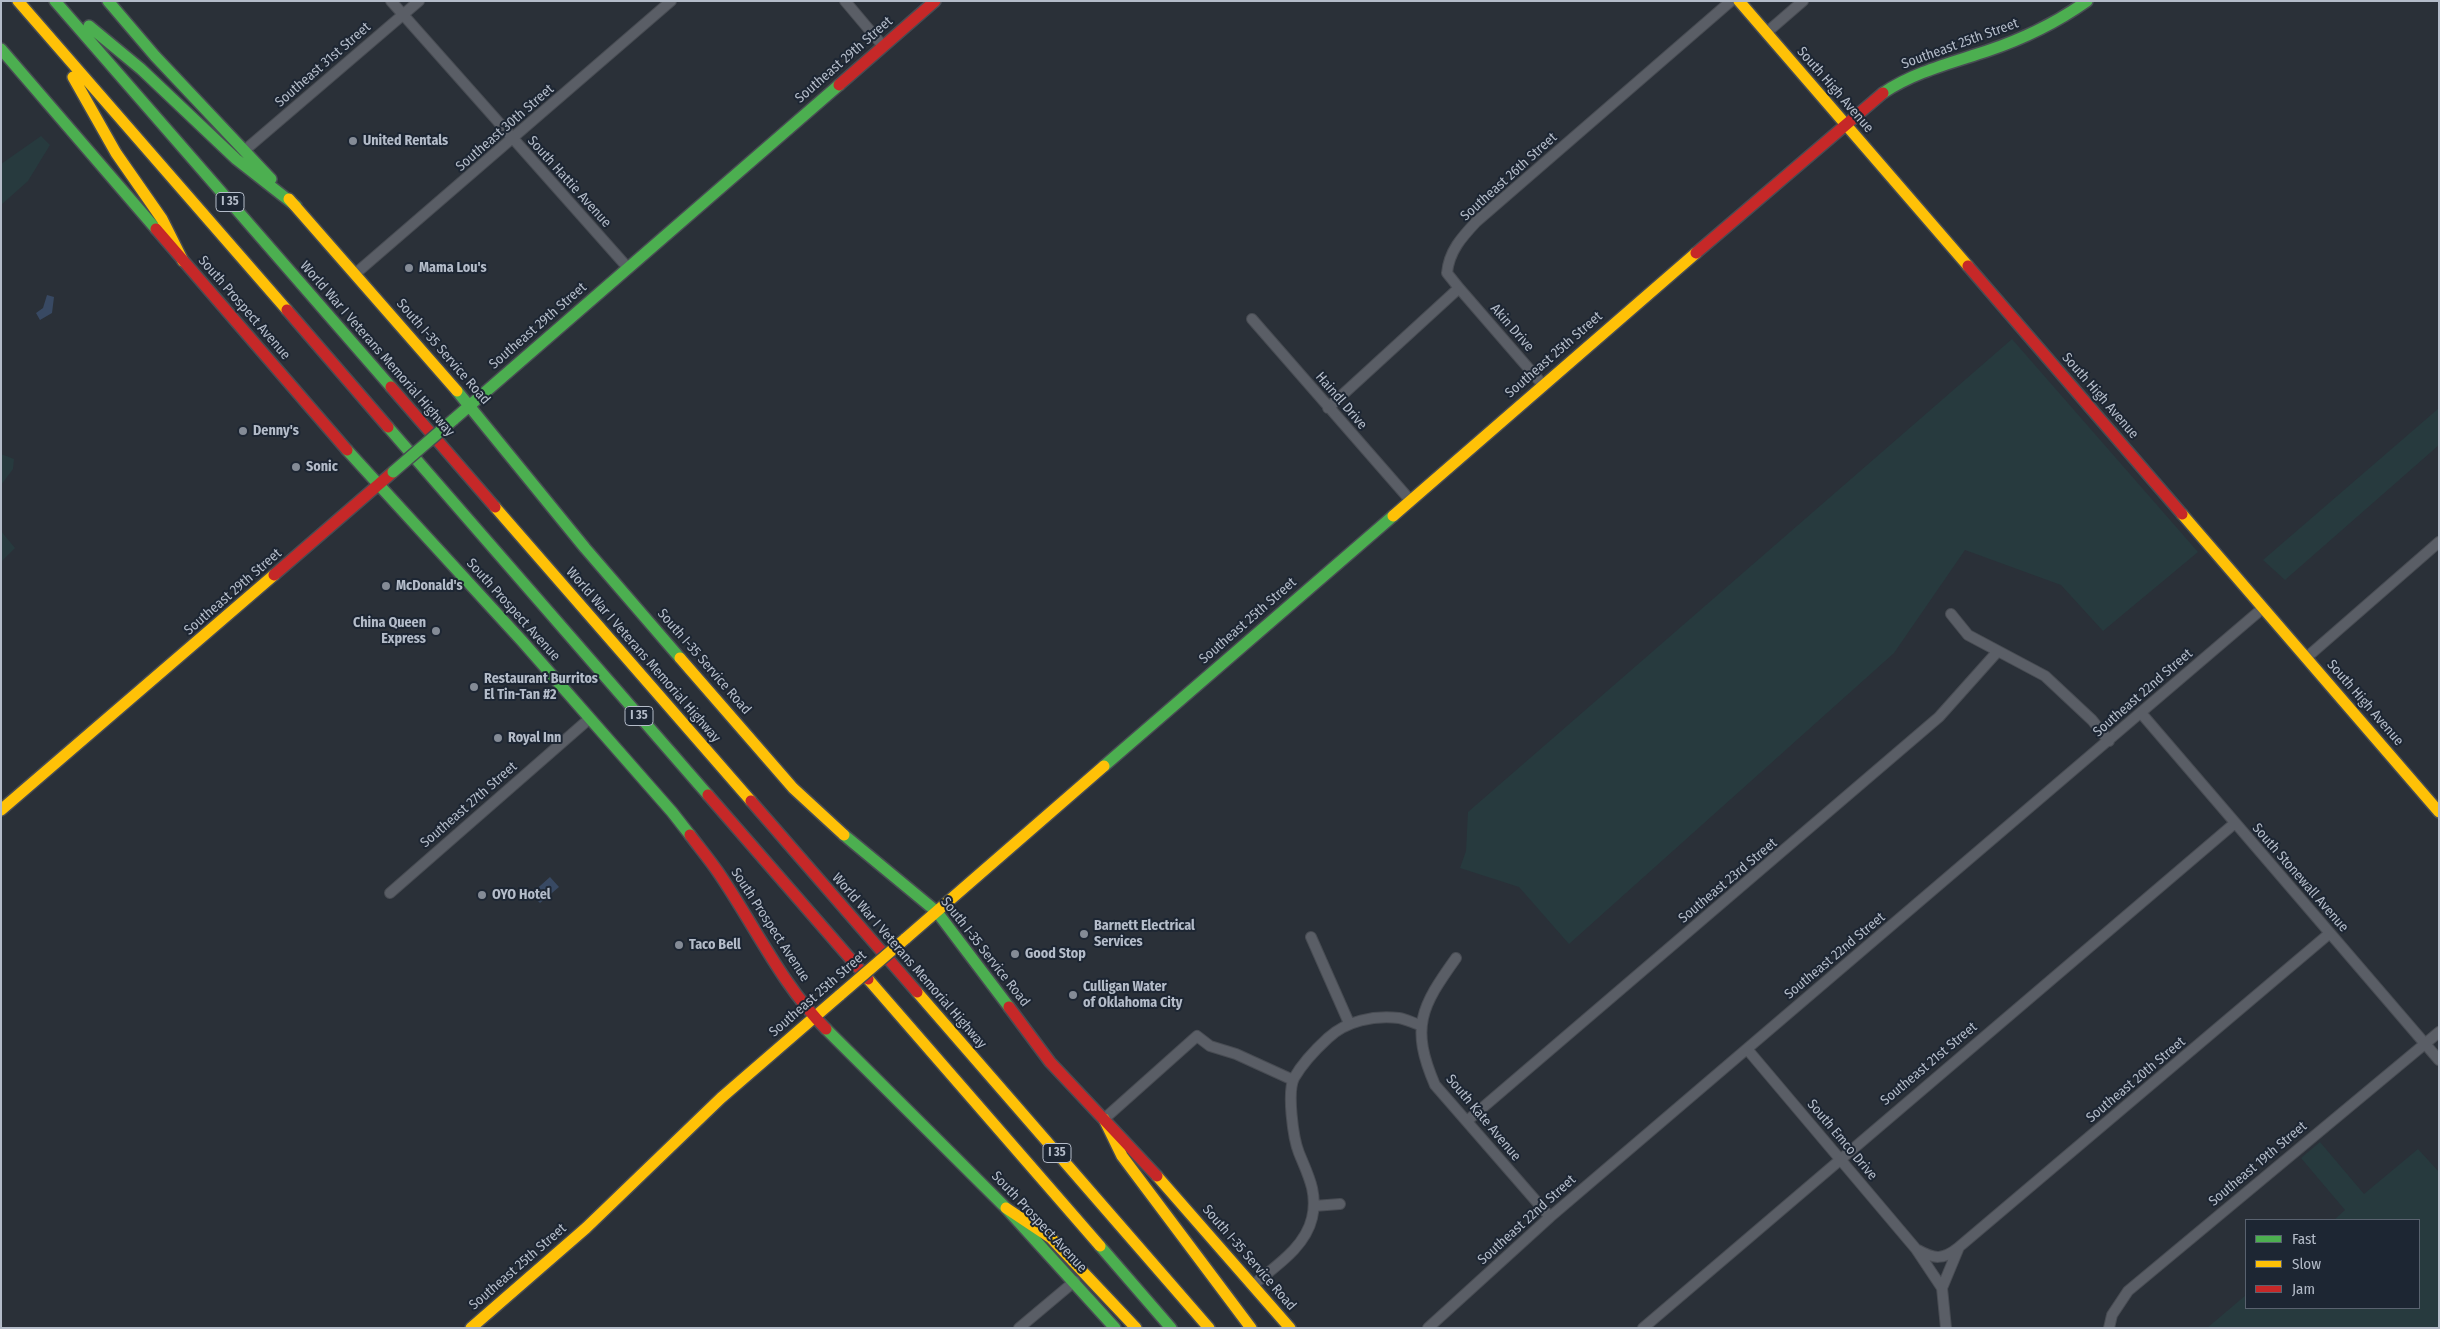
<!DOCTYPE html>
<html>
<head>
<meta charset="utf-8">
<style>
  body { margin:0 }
  #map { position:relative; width:2440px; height:1329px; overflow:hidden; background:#2a3038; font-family:"Fira Sans Condensed",sans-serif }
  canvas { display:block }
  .frame { position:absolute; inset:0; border:2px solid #b4bcc9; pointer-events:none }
  .legend { position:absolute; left:2245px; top:1219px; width:175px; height:90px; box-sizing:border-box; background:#1d2633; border:1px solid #59626f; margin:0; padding:6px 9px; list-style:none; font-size:15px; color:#b4bcc9 }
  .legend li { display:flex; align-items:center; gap:10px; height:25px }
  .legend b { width:25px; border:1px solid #59626f }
</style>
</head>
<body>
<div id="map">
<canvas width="2440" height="1329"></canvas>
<div class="frame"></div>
<ul class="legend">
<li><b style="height:6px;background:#4caf50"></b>Fast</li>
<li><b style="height:6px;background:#ffc107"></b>Slow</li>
<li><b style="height:6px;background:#c62828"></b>Jam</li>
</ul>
</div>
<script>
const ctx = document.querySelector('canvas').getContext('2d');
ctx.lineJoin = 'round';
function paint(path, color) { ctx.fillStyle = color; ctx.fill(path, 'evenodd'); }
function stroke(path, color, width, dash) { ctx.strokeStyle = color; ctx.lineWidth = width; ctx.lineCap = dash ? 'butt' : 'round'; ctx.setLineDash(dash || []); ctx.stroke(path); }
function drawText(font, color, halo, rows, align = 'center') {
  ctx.font = font + ' "Fira Sans Condensed",sans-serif'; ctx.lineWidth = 4; ctx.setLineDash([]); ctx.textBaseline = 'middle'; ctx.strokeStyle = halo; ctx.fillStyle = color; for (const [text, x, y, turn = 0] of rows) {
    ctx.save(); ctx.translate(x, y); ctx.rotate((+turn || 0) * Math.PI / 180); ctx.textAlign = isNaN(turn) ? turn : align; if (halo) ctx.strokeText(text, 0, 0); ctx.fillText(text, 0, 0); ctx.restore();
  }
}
paint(new Path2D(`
  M 41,136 L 50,145 L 28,181 L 1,205 L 1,164 Z
  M 2012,339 L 2198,552 L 2103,631 L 2061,585 L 1965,550 L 1894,653 L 1569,944 L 1519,887 L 1460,868 L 1466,851 L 1468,812 Z
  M 2439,408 L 2439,445 L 2285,580 L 2263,560 Z
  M 1,454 L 14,459 L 13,469 L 1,485 Z
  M 1,531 L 15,548 L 1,562 Z
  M 2320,1142 L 2364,1194 L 2418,1149 L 2439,1172 L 2439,1328 L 2207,1328 L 2246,1295 L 2246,1308 L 2419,1308 L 2419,1220 L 2334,1220 L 2345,1210 L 2301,1158 Z`), '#273a3e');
paint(new Path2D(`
  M 47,295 L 54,297 L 52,313 L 40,320 L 36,313 L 43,308 Z
  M 550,877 L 559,887 L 540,903 L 531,894 Z`), '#384963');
const street = new Path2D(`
  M 391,1 L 628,268
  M 845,1 L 883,46
  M 1766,33 L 1803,1
  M 245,150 L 419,1
  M 355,274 L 671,1
  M 1459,288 L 1543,385
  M 1252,319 L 1410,500
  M 1328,408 L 1459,288 L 1447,273 C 1449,251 1462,237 1476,222 L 1731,1
  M 1951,614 L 1968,635 L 2045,676 L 2092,720 L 2109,741
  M 2306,658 L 2439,542
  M 2141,713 L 2439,1060
  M 390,893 L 589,719
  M 1311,937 L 1349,1023
  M 1456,958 C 1421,1007 1410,1027 1435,1085 L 1550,1217
  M 1747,1049 L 1916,1249 L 1942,1288 L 1946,1328
  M 1104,1119 L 1197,1036 L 1210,1046 L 1236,1054 L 1293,1080
  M 1467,1121 L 1939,717 L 1998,651
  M 1314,1206 L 1340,1204
  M 1918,1250 C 1934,1259 1943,1260 1958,1248
  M 1253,1285 C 1274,1267 1305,1248 1312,1218 C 1318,1193 1308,1175 1299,1153 C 1293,1138 1287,1092 1294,1078 C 1302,1064 1316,1049 1328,1038 C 1346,1021 1374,1015 1399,1018 C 1406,1019 1413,1023 1420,1025
  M 1942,1288 L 1959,1247 L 2330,933
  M 1019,1328 L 1075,1281
  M 1428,1328 L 1550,1217 L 2263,608
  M 1643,1328 L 2235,823
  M 2109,1328 L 2112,1315 L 2128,1291 L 2439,1032`);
const fast = new Path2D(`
  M 55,1 L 391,387
  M 108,1 L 155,56 L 271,179
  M 89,26 L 141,69 L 236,159 L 296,206
  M 1,49 L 156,229
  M 1883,93 C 1914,72 1951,63 1987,51 C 2023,39 2056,23 2087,1
  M 457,391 L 585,548 L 680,658
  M 453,420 L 839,85
  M 388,427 L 708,795
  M 347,450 L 522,641 L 672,812 L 690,835
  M 1104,766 L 1393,516
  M 844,835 L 937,912 L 1009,1007
  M 826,1029 L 1006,1208 L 1115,1328
  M 1100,1246 L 1171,1328`);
const slow = new Path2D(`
  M 18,1 L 287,310
  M 1739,1 L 1968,266
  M 73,77 L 116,153 L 162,219 L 183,261
  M 289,199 L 457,391
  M 495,507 L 751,801
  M 2182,514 L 2439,812
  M 1393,516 L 1696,253
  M 680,658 L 793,788 L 844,835
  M 1,810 L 274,575
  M 905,939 L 1104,766
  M 868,979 L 1100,1246
  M 917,992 L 1209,1328
  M 1104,1119 L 1122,1156 L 1251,1328
  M 1157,1176 L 1290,1328
  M 1006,1208 L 1051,1238 L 1136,1328
  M 471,1328 L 586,1228 L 721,1098 L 840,995`);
const jam = new Path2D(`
  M 839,85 L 935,1
  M 156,229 L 347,450
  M 1696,253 L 1883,93
  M 1968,266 L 2182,514
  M 287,310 L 388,427
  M 391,387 L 495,507
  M 274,575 L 393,472
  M 708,795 L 868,979
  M 751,801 L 917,992
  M 690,835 C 699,847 709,859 718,872 C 754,924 781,984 826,1029
  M 1009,1007 L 1050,1062 L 1157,1176`);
stroke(street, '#484c53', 12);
stroke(fast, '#484c53', 14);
stroke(slow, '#484c53', 14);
stroke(jam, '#484c53', 14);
stroke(street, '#5a5e66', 10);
stroke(fast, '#4caf50', 11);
stroke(slow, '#ffc107', 11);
stroke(jam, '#c62828', 11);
const fastBridge = new Path2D(`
  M 393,472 L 453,420`);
const slowBridge = new Path2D(`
  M 840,995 L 905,939`);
stroke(fastBridge, '#484c53', 14, []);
stroke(slowBridge, '#484c53', 14, []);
stroke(fastBridge, '#4caf50', 11);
stroke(slowBridge, '#ffc107', 11);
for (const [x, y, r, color] of [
  [353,141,5,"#848b96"],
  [409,268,5,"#848b96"],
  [243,431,5,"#848b96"],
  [296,467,5,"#848b96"],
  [386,586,5,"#848b96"],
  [436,631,5,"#848b96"],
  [474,687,5,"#848b96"],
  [498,738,5,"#848b96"],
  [482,895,5,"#848b96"],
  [1084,934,5,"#848b96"],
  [679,945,5,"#848b96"],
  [1015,954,5,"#848b96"],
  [1073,995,5,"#848b96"]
]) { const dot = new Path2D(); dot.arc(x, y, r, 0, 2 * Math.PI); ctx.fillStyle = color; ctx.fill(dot); stroke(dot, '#1d2633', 2); }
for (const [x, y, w] of [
  [230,202,28],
  [639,716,28],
  [1057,1153,28]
]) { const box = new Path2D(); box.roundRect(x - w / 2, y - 9.5, w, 19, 4); ctx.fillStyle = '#1d2633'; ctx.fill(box); stroke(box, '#b4bcc9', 1); }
drawText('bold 12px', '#b4bcc9', null, [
  ["I 35",230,202],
  ["I 35",639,716],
  ["I 35",1057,1153]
]);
drawText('14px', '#b4bcc9', '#1d2633', [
  ["Southeast 25th Street",1960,44,-20],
  ["Southeast 29th Street",844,60,-41],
  ["Southeast 31st Street",323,65,-41],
  ["South High Avenue",1835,90,49],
  ["Southeast 30th Street",505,128,-41],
  ["Southeast 26th Street",1509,177,-42],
  ["South Hattie Avenue",569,182,48],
  ["South Prospect Avenue",244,308,49],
  ["Southeast 29th Street",538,326,-41],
  ["Akin Drive",1512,328,49],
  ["World War I Veterans Memorial Highway",377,349,49],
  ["South I-35 Service Road",443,352,49],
  ["Southeast 25th Street",1554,355,-41],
  ["South High Avenue",2100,396,49],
  ["Haindl Drive",1341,401,49],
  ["Southeast 29th Street",233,592,-41],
  ["South Prospect Avenue",513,610,48],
  ["Southeast 25th Street",1248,621,-41],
  ["World War I Veterans Memorial Highway",643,655,49],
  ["South I-35 Service Road",704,662,49],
  ["Southeast 22nd Street",2143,693,-41],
  ["South High Avenue",2365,703,49],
  ["Southeast 27th Street",469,805,-41],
  ["South Stonewall Avenue",2300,878,49],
  ["Southeast 23rd Street",1728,881,-40],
  ["South Prospect Avenue",770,925,57],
  ["South I-35 Service Road",985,952,52],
  ["Southeast 22nd Street",1835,956,-40],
  ["World War I Veterans Memorial Highway",909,961,49],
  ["Southeast 25th Street",818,994,-41],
  ["Southeast 21st Street",1929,1064,-40],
  ["Southeast 20th Street",2136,1080,-40],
  ["South Kate Avenue",1483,1118,50],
  ["South Emco Drive",1842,1140,50],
  ["Southeast 19th Street",2258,1164,-40],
  ["Southeast 22nd Street",1527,1220,-42],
  ["South Prospect Avenue",1039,1222,47],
  ["South I-35 Service Road",1249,1258,49],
  ["Southeast 25th Street",518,1267,-41]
]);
drawText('bold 14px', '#b4bcc9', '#1d2633', [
  ["United Rentals",363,141],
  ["Mama Lou's",419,268],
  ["Denny's",253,431],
  ["Sonic",306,467],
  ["McDonald's",396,586],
  ["China Queen",426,623,"right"],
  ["Express",426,639,"right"],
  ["Restaurant Burritos",484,679],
  ["El Tin-Tan #2",484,695],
  ["Royal Inn",508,738],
  ["OYO Hotel",492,895],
  ["Barnett Electrical",1094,926],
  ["Services",1094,942],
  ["Taco Bell",689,945],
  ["Good Stop",1025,954],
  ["Culligan Water",1083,987],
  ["of Oklahoma City",1083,1003]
], 'left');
</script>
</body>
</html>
